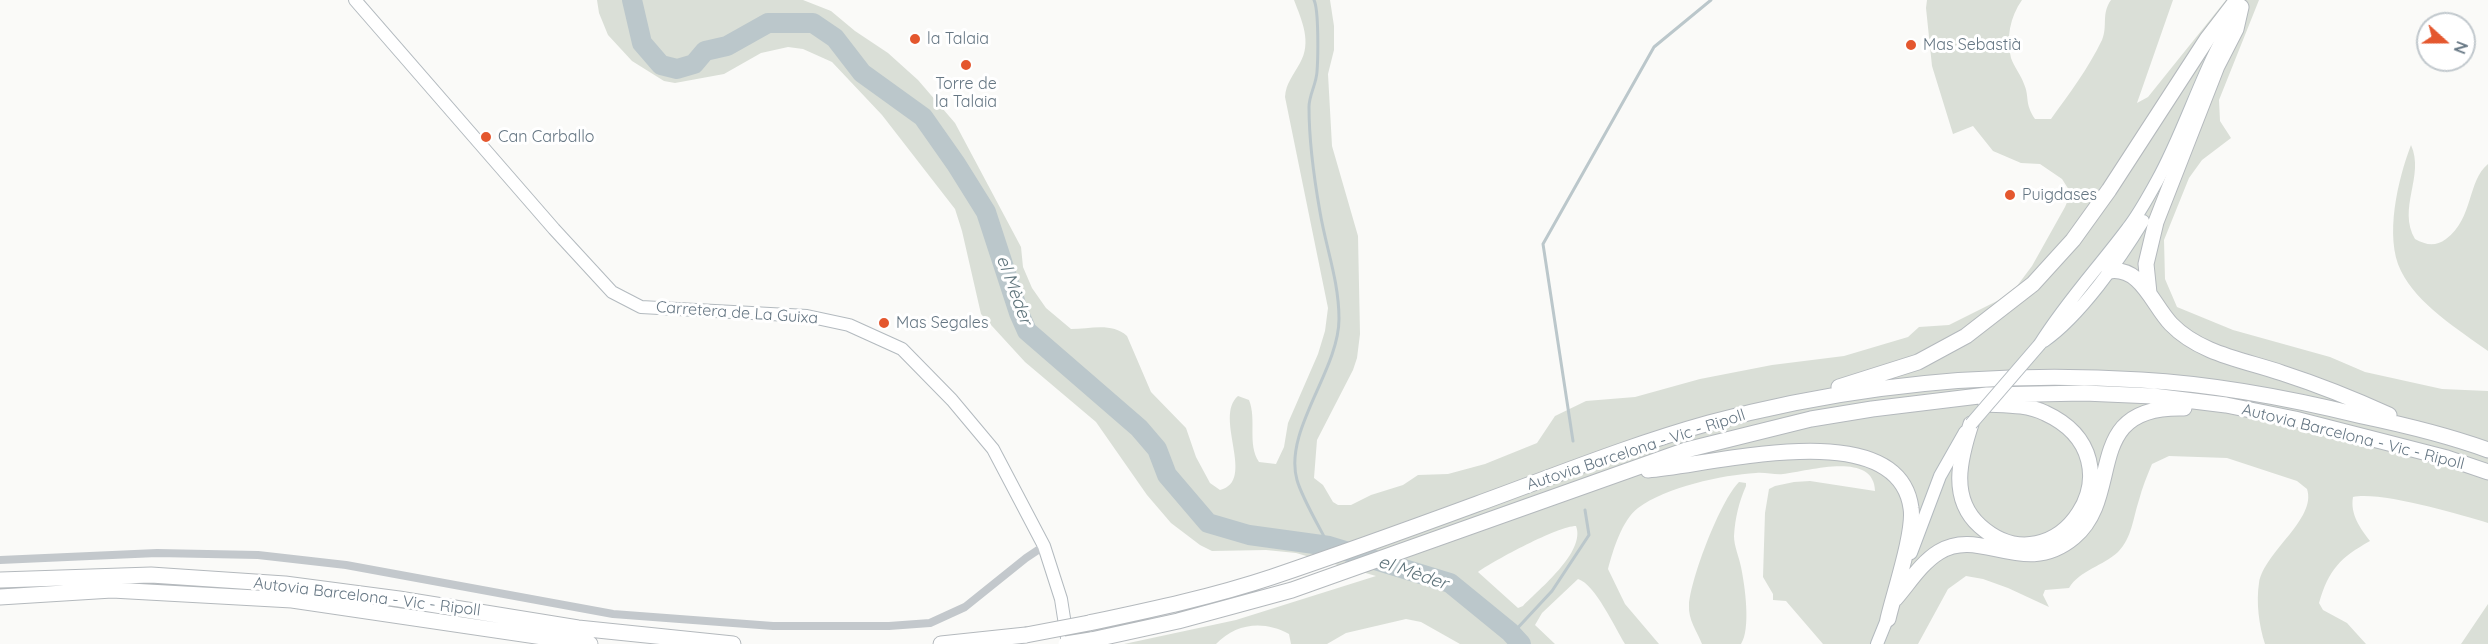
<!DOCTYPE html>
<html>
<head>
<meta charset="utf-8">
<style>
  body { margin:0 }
  #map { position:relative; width:2488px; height:644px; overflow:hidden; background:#fafaf8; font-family:Quicksand,sans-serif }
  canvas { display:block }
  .north { position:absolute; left:2416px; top:12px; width:60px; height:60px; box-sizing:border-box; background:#fff; border:2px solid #c1c8cd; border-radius:50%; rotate:111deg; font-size:16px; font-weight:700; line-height:24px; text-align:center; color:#657683 }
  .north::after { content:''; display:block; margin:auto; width:21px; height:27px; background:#e4572e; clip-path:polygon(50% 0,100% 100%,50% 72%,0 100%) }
</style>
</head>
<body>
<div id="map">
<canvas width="2488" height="644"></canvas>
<div class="north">N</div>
</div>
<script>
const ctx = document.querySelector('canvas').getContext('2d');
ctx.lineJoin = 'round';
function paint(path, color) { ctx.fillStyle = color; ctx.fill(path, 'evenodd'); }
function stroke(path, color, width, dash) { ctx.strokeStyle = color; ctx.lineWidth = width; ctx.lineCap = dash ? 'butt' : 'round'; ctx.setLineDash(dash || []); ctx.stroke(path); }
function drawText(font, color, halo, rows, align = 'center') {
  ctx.font = font + ' Quicksand,sans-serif'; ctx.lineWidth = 6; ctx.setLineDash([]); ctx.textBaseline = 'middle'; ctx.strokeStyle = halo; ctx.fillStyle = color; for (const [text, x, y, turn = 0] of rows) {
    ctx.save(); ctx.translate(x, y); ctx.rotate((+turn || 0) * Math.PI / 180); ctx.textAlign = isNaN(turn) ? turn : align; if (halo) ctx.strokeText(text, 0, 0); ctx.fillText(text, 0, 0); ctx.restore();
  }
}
paint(new Path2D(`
  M 597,0 L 803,0 L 831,11 L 855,31 L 888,53 L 918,80 L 955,123 L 1021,247 L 1023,267 L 1032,288 L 1046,308 L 1071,329 C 1090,329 1112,322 1127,336 L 1151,392 L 1186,428 L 1196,457 L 1210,483 L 1220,490 C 1257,481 1213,417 1238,396 L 1249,400 C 1257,420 1247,444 1259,462 L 1276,464 L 1284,447 L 1288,423 L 1318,354 L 1325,331 L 1328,308 L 1285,97 C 1286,83 1293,76 1300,63 C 1312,42 1302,21 1294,0 L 1330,0 L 1334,26 L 1334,50 L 1328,74 L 1332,146 L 1358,236 L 1360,334 L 1357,358 L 1353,370 L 1317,440 L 1314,478 L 1323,485 L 1333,502 L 1338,505 L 1351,505 L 1371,495 L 1403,485 L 1418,475 L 1448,474 L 1485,464 L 1537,443 L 1555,416 L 1586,401 L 1635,397 L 1700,379 L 1772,365 L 1844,356 L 1908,337 L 1919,327 L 1949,325 L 1999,300 L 2017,286 L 2032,266 L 2065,207 L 2071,193 L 2062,179 L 2040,164 L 2021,163 L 1993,151 L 1973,126 L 1953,134 L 1932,66 L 1926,8 L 1927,0 L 2022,0 C 2010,17 2006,38 2011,58 C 2014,67 2021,75 2024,84 C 2030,98 2024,102 2035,119 L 2051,119 C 2069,94 2088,69 2102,40 C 2108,26 2101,14 2111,0 L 2173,0 L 2137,103 L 2148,97 L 2226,0 L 2259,0 L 2219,100 L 2220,121 L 2231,138 L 2202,160 L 2189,178 L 2164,240 L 2165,279 L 2177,307 L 2233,330 L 2330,357 L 2365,372 L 2442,389 L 2488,391 L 2488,523 C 2459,514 2380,491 2353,497 C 2350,514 2360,528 2370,541 C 2340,558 2329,569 2319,603 L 2323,610 L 2347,623 L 2366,644 L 2265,644 C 2259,626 2256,602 2259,583 C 2264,552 2317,519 2307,489 L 2297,481 L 2227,458 L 2169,456 L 2152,464 C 2147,476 2142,488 2139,500 C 2133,518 2132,538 2118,552 C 2103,566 2080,570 2069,588 L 2045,590 L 2043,595 L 2049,607 L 2008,588 L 1983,579 L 1966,576 L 1948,589 L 1918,644 L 1823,644 L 1786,601 L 1773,600 L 1773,594 L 1763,577 L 1765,513 L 1769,489 L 1775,486 L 1794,482 L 1810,481 L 1875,491 C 1874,450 1806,472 1783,474 C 1775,475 1765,472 1756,473 C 1722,475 1666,487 1638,508 C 1622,520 1613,550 1608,569 L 1625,604 L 1659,644 L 1625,644 C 1615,628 1595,584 1578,579 L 1542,613 L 1535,625 L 1555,644 L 1460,644 L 1421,622 L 1406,619 L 1346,633 L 1327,644 L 1291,644 L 1289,634 C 1264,620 1236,623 1216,644 L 1124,644 L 1236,620 L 1376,576 L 1296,553 L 1266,550 L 1212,551 L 1200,545 L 1171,523 L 1147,495 L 1096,422 L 1025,362 L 981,314 L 962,231 L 955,209 L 882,115 L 832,62 L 803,49 L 788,47 L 761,53 L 724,74 L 675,83 L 664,81 L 632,61 L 608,35 L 599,13 ZM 1576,526 C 1586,552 1539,589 1523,606 L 1518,608 L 1478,572 C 1495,560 1558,526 1576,526 Z
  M 2411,145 C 2425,176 2397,208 2415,239 C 2426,245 2435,247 2446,239 C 2474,218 2467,181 2488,164 L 2488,351 C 2459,330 2417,304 2401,271 C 2384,237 2398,179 2411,145 Z
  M 1739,482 L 1746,483 L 1746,486 C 1739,502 1735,518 1734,536 C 1734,546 1739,557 1741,567 C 1745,586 1751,629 1741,644 L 1702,644 C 1697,631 1688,620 1689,605 C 1691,578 1720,501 1739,482 Z
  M 2488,604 L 2488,644 L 2461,644 Z`), '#dadfd7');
stroke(new Path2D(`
  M 1314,0 C 1319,10 1318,59 1317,72 C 1316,85 1309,95 1309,107 C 1309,141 1314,178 1320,212 C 1326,248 1339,281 1339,319 C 1339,370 1283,431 1297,480 C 1302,498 1320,528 1329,546
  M 1573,441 L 1543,244 L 1654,47 L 1711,0
  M 1512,634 L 1552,591 L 1589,535 L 1585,510`), '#bbc7cb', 3);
stroke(new Path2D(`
  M 632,0 L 642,43 L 661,65 L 677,69 L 694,64 L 705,51 L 727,46 L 768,23 L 813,23 L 835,38 L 862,73 L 923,117 L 956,164 L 986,212 L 1019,313 L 1027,331 L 1139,428 L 1157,449 L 1167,475 L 1208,523 L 1249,535 L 1329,546 L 1450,583 L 1510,632 L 1521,644`), '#bbc7cb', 20);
const secondary = new Path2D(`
  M 355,0 L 554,229 L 612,292 L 641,307 L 807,316 L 849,325 L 902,349 L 952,400 L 993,449 L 1044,546 L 1061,599 L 1068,644
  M 2044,341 C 2080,316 2120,259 2143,221
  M 2040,344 C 2066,302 2099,267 2128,228 C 2139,214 2148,197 2157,181 C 2187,127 2203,66 2237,13
  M 1911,553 L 1940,476 L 1965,432
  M 1877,644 L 1890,612`);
const highway = new Path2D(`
  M 2109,271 C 2141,266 2152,304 2171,324 C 2200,354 2244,360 2282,373 C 2319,385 2354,399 2389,415
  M 2149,293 L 2146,264 L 2156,222 L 2217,66 L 2236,29 L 2241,7
  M 1839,387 L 1918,362 L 1966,336 L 2033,284 L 2073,240 L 2109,190 L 2207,39 L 2237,0
  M 1971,424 C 1960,458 1949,498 1980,526 C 2056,594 2147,460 2045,413 C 2027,404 2005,405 1986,404
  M 1648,470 C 1709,466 1898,412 1911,508 C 1915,531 1894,593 1888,619
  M 0,580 L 151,575 L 285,584 L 399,599 L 578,628 L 733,644
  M 0,597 L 112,590 L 292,600 L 590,644
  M 1895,599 C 1909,583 1921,563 1939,552 C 1981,526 2024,579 2074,537 C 2125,494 2080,405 2184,408
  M 1089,623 C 1150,610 1212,597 1272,577 C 1340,554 1409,529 1477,504 C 1554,476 1630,445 1709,423 C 1849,385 1996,371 2141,380 C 2212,384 2293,399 2362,416 C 2405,425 2447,435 2488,450
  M 1091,640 L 1178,621 L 1292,590 L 1686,450 L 1811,419 L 1872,409 L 1987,395 L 2084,393 L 2153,396 L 2226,405 L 2295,419 L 2447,458 L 2488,472
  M 941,644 L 1026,635`);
stroke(secondary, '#b3babf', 14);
stroke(highway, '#b4b9bd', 17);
stroke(new Path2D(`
  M 0,560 L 157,553 L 258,555 L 346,565 L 613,614 L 773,626 L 889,626 L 930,623 L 965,607 L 1026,558 L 1044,546`), '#c3c8cc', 8);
stroke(secondary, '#fff', 12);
stroke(highway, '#fff', 15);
const secondaryBridge = new Path2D(`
  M 1971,424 L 2040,344`);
const highwayBridge = new Path2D(`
  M 1026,635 L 1089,623
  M 1066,644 L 1091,640`);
stroke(secondaryBridge, '#b3babf', 14, []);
stroke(highwayBridge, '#b4b9bd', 17, []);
stroke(secondaryBridge, '#fff', 12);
stroke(highwayBridge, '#fff', 15);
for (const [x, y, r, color] of [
  [915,39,6,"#e4572e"],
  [1911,45,6,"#e4572e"],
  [966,65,6,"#e4572e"],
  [486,137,6,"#e4572e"],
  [2010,195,6,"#e4572e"],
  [884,323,6,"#e4572e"]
]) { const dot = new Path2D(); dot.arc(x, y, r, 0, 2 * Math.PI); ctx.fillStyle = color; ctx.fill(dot); stroke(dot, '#fff', 2); }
drawText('16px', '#657683', '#fff', [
  ["la Talaia",927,39],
  ["Mas Sebastià",1923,45],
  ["Torre de",966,84,"center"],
  ["la Talaia",966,102,"center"],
  ["Can Carballo",498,137],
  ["Puigdases",2022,195],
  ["Mas Segales",896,323]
], 'left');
drawText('16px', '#657683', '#fff', [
  ["Carretera de La Guixa",737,313,4],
  ["Autovia Barcelona - Vic - Ripoll",2353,437,14],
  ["Autovia Barcelona - Vic - Ripoll",1636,450,-18],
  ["Autovia Barcelona - Vic - Ripoll",367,597,7]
]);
drawText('italic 18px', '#60757c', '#fff', [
  ["el Mèder",1014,290,70],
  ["el Mèder",1413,573,19]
]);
</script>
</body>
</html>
